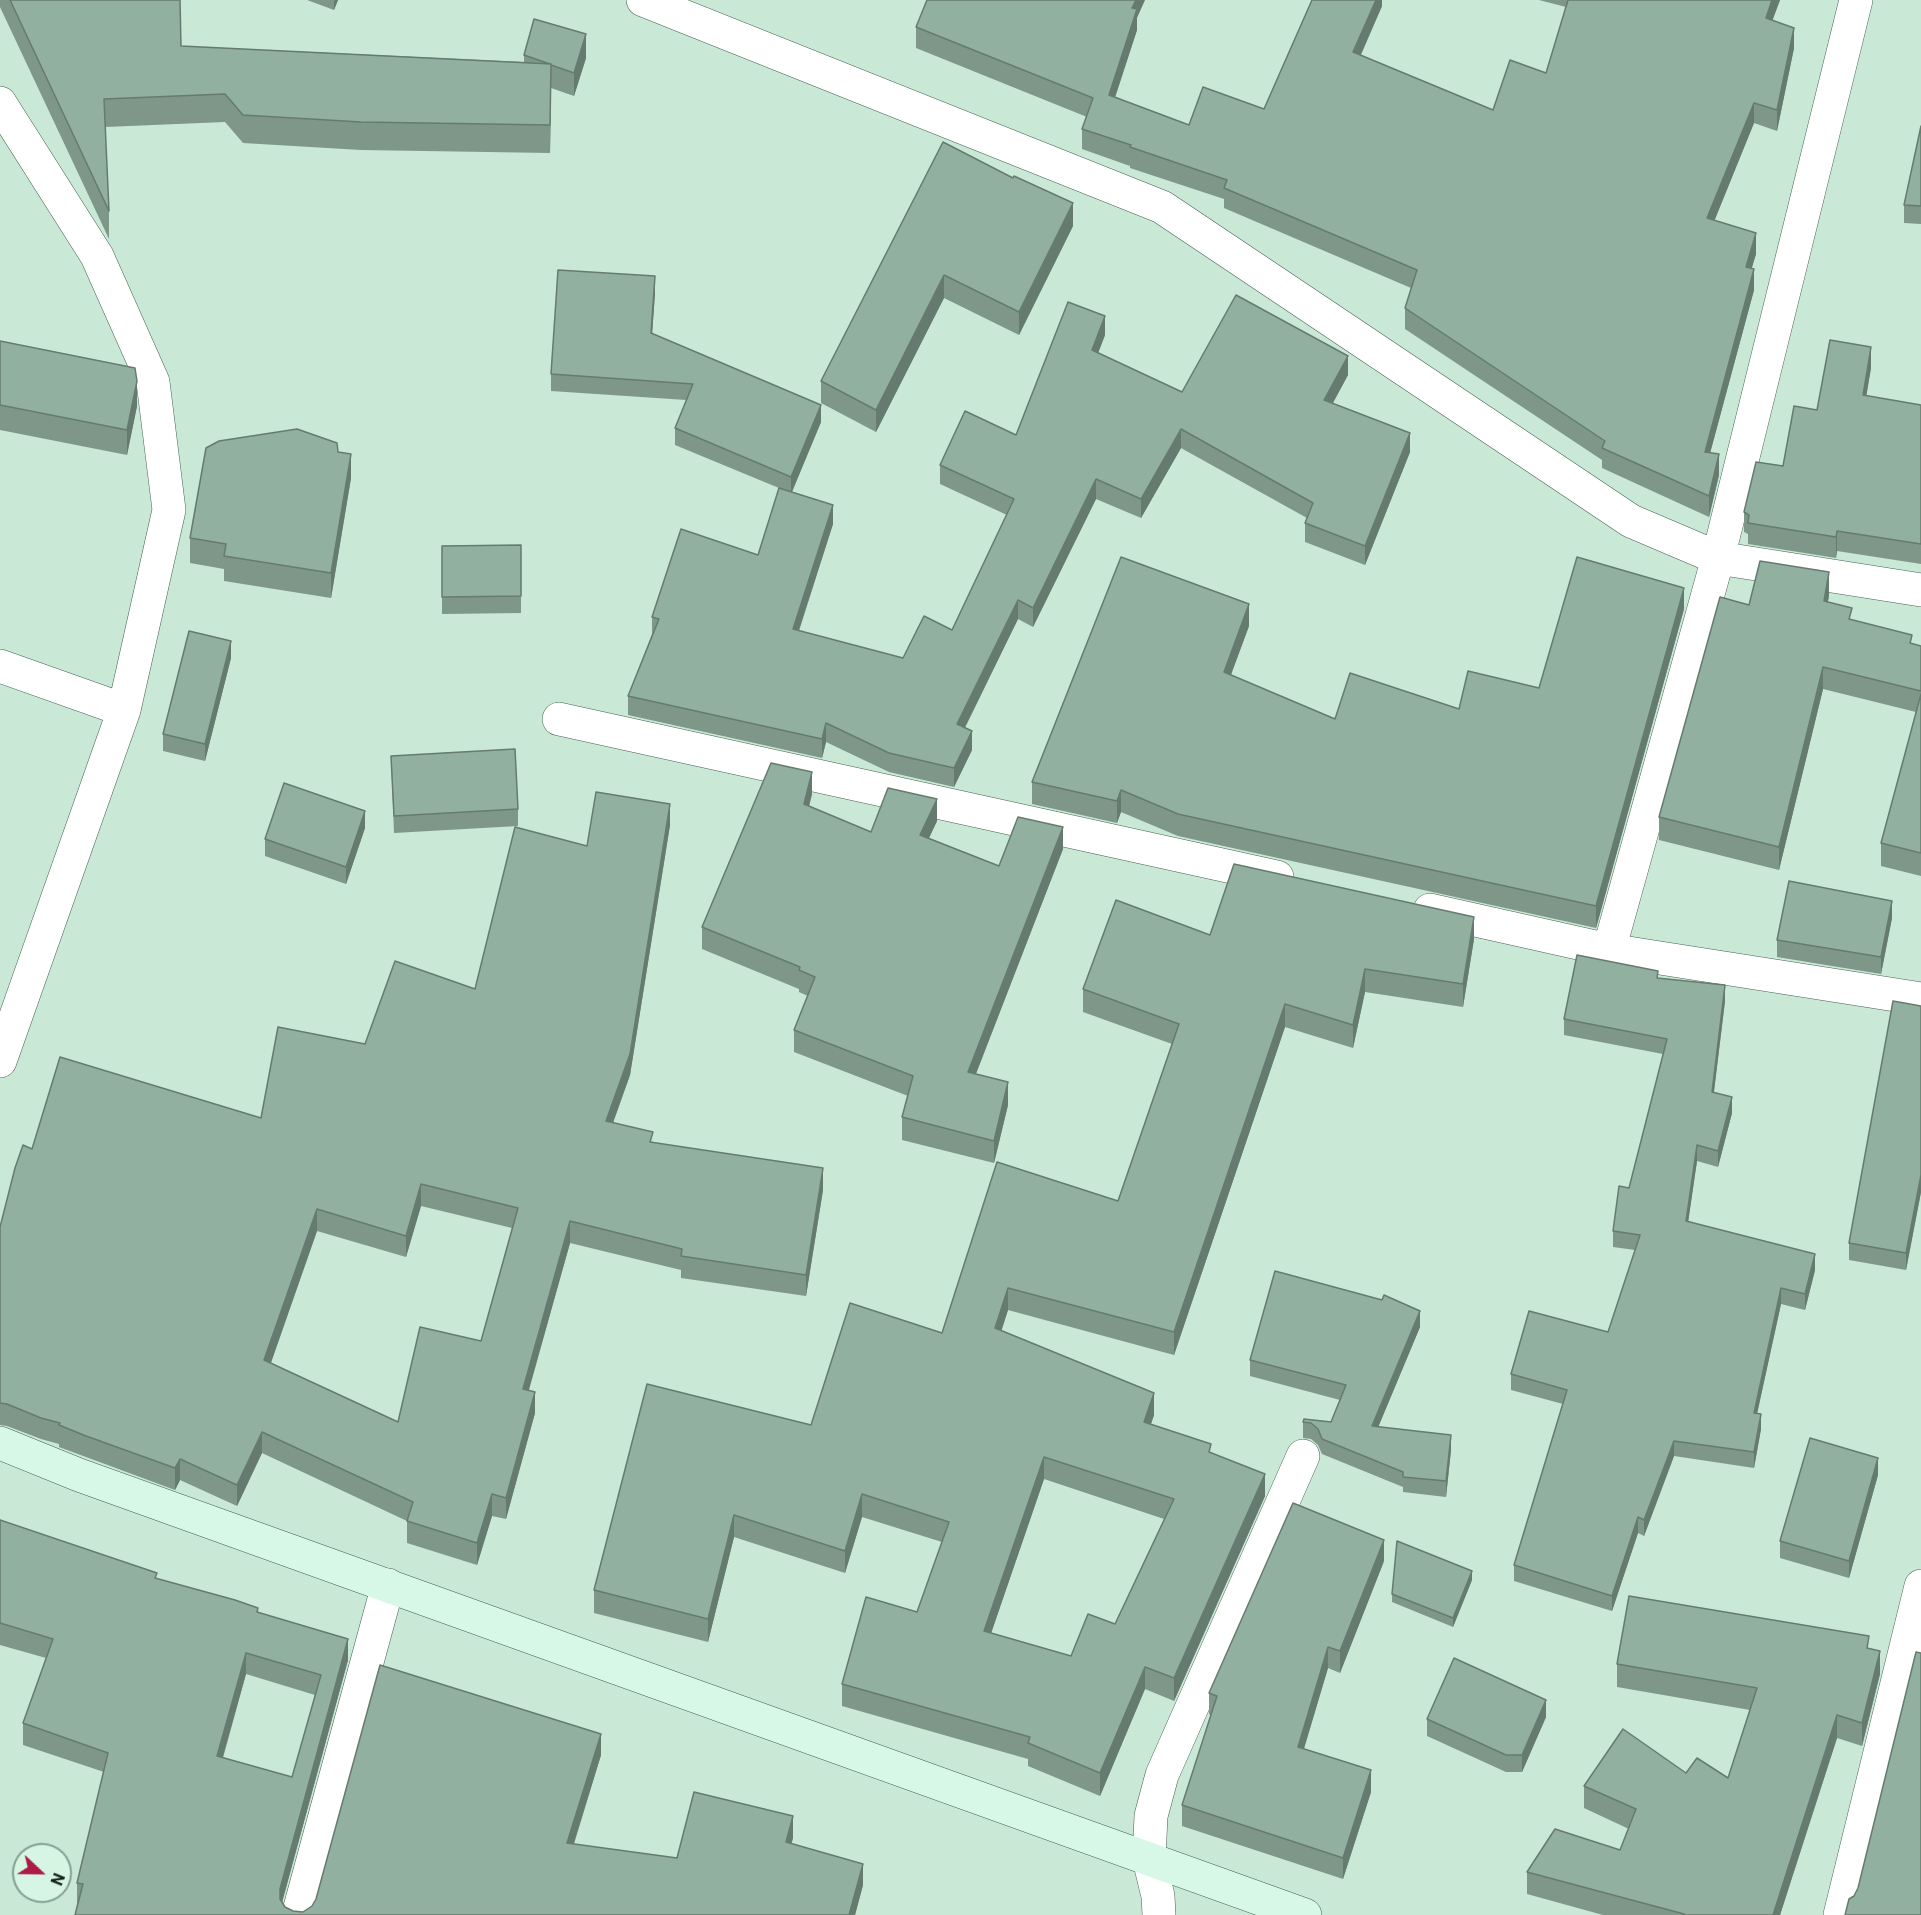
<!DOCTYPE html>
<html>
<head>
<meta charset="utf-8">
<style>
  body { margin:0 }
  #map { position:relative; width:1921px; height:1915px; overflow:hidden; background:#c9e8d6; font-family:Roboto,sans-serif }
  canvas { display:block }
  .north { position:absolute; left:12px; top:1843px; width:60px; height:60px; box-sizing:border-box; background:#d6f6e3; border:2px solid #879f91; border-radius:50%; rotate:112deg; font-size:16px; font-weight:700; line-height:24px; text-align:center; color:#101c16 }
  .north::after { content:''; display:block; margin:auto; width:21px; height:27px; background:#ad1a48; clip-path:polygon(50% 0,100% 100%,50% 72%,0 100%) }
</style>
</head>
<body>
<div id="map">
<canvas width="1921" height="1915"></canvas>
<div class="north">N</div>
</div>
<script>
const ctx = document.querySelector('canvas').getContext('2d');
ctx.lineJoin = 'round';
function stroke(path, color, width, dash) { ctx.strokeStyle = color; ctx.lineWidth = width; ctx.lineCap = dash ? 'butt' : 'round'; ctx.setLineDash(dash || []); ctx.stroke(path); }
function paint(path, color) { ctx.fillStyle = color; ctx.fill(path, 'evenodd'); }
const street = new Path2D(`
  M 643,0 L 1162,207 L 1631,521 L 1718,558 L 1921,590
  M 0,103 L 97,256 L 153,382 L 169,510 L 124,710 L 0,1061
  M 0,666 L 124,710
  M 559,719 L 1277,877
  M 1430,910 L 1609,950 L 1921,999
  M 1609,950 L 1718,558 L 1856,0
  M 298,1915 L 388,1585
  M 1159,1915 L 1158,1896 L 1149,1859 L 1151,1816 L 1162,1775 L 1303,1456
  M 1840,1915 L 1921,1586`);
const secondary = new Path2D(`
  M 0,1443 L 79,1475 L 1305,1915`);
stroke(street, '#466253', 34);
stroke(secondary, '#466253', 34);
stroke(street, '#fff', 33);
stroke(secondary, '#d7f7e7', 33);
paint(new Path2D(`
  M 0,0 L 180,0 L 181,46 L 524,62 L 524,55 L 586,58 L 574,96 L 551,88 L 550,153 L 361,150 L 243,143 L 225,122 L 105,127 L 109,211 L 109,239 L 0,7 Z
  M 307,0 L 338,0 L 334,10 Z
  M 1382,0 L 1382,6 L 1361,55 L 1493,110 L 1546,73 L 1566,7 L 1539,0 L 1780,0 L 1772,20 L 1794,48 L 1777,131 L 1754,123 L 1714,221 L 1756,254 L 1751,269 L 1754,290 L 1710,453 L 1719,475 L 1709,517 L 1602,468 L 1602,460 L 1405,329 L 1405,308 L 1411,288 L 1224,208 L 1224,199 L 1130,168 L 1130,166 L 1082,149 L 1082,129 L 1087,117 L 916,48 L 916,27 L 1137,18 L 1137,30 L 1115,97 L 1189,125 L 1264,109 Z
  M 1921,126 L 1921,224 L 1904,223 L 1904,205 Z
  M 943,142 L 1073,226 L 1019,335 L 944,298 L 876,432 L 821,403 L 821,381 Z
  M 655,293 L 652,334 L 821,422 L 792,492 L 833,524 L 799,631 L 903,658 L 952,630 L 1007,515 L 940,484 L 940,465 L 1016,435 L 1105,335 L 1098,353 L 1182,392 L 1348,375 L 1333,403 L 1410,452 L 1365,565 L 1305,542 L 1305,523 L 1307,518 L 1181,448 L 1141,518 L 1096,499 L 1033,627 L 1018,619 L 965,728 L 972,750 L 954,787 L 889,772 L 826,742 L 822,758 L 628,715 L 628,696 L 652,634 L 652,617 L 758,555 L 779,488 L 675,445 L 675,428 L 686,400 L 551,391 L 551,374 Z
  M 0,341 L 137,406 L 127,455 L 0,430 Z
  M 1871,368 L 1866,396 L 1921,405 L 1921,564 L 1837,551 L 1836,558 L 1748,544 L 1748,534 L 1744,532 L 1744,512 L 1783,466 L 1817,410 Z
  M 338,452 L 351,478 L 331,598 L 224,581 L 224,569 L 190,563 L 190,538 Z
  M 521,545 L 521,613 L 442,614 L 442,546 Z
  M 1829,595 L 1828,602 L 1852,620 L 1912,644 L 1921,646 L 1921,876 L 1881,866 L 1881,843 L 1916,712 L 1823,689 L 1779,870 L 1659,840 L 1659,817 L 1749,605 Z
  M 1684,609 L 1596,928 L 1178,836 L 1121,812 L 1117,823 L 1032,804 L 1032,782 L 1249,626 L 1231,675 L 1335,719 L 1459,709 L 1539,688 Z
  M 231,658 L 205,761 L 163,751 L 163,734 Z
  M 391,756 L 518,809 L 518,826 L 394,833 Z
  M 812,794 L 809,806 L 871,832 L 937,821 L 929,838 L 999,866 L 1063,849 L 976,1074 L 1008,1105 L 994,1163 L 902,1140 L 902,1117 L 908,1096 L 794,1052 L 794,1030 L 808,996 L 799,992 L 799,989 L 702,949 L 702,927 Z
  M 670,825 L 630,1075 L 613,1123 L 653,1142 L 823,1190 L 806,1296 L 681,1278 L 681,1270 L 570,1243 L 529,1390 L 535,1413 L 506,1519 L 492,1516 L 477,1565 L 407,1543 L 407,1521 L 262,1453 L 237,1506 L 180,1480 L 175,1490 L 86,1457 L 59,1447 L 59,1444 L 41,1439 L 7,1426 L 0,1425 L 0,1227 L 32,1149 L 261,1118 L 365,1044 L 475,989 L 587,846 ZM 421,1206 L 512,1228 L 481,1341 L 398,1422 L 271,1363 L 317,1231 L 406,1257 Z
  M 365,828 L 346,884 L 265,856 L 265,839 Z
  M 1892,918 L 1881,974 L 1777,957 L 1777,940 Z
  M 1210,935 L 1474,939 L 1463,1007 L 1365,992 L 1353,1048 L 1285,1027 L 1174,1355 L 1008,1310 L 1001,1331 L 1154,1415 L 1151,1424 L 1211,1452 L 1265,1496 L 1174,1701 L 1145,1689 L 1100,1796 L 1028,1766 L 1028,1759 L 842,1706 L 842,1684 L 917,1612 L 942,1542 L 862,1517 L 845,1573 L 734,1537 L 708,1642 L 594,1613 L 594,1590 L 811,1425 L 942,1333 L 1118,1201 L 1172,1044 L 1083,1012 L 1083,989 ZM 1044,1479 L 1164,1519 L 1115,1624 L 1071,1656 L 991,1633 Z
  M 1658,978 L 1725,1001 L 1714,1092 L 1732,1113 L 1718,1167 L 1697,1161 L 1688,1221 L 1815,1270 L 1805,1310 L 1781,1304 L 1757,1413 L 1761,1429 L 1754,1468 L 1674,1456 L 1644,1536 L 1638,1533 L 1612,1611 L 1514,1581 L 1514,1565 L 1563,1404 L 1511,1390 L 1511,1374 L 1608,1332 L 1635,1250 L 1613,1247 L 1613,1231 L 1629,1188 L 1663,1054 L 1564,1035 L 1564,1019 Z
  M 1921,1006 L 1921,1192 L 1906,1270 L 1849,1260 L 1849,1243 Z
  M 1420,1327 L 1378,1427 L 1451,1450 L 1446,1497 L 1403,1492 L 1403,1487 L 1322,1454 L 1318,1445 L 1311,1439 L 1303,1438 L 1303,1422 L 1331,1422 L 1340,1400 L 1250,1376 L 1250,1360 Z
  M 1878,1475 L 1849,1578 L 1780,1558 L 1780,1541 Z
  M 0,1520 L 157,1579 L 258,1612 L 348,1660 L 282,1902 L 285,1907 L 293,1911 L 303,1912 L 601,1755 L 574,1844 L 677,1858 L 793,1838 L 791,1844 L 863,1885 L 855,1915 L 75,1915 L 77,1904 L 77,1883 L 104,1772 L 23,1745 L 23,1723 L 46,1658 L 0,1645 ZM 246,1674 L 315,1695 L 292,1777 L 223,1758 Z
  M 1384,1561 L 1340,1673 L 1328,1668 L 1304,1749 L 1371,1792 L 1343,1879 L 1182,1826 L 1182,1805 L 1211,1715 L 1209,1714 L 1209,1693 Z
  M 1472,1580 L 1453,1627 L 1392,1602 L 1392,1594 Z
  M 1869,1648 L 1880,1674 L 1862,1746 L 1837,1738 L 1780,1915 L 1603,1915 L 1527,1894 L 1527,1872 L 1620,1850 L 1629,1829 L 1584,1808 L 1584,1786 L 1686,1773 L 1728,1778 L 1750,1710 L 1617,1687 L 1617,1664 Z
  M 1546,1717 L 1522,1772 L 1506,1772 L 1427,1736 L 1427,1719 Z`), '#7e9789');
paint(new Path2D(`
  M 335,0 L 338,0 L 334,10 L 334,1 Z
  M 1136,0 L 1145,0 L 1137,18 L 1137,30 L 1109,116 L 1109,95 L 1132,8 Z
  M 1376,0 L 1382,0 L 1382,6 L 1353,72 L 1353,52 Z
  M 1772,0 L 1780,0 L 1766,38 L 1766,18 Z
  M 1794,28 L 1794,48 L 1777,131 L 1777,110 Z
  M 586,34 L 586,58 L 574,96 L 574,73 Z
  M 551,64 L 551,92 L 550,153 L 550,125 Z
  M 1754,103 L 1754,123 L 1707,239 L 1707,218 Z
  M 1073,203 L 1073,226 L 1019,335 L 1019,312 Z
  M 1756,233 L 1756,254 L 1746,288 L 1746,267 Z
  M 1754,269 L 1754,290 L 1705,472 L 1705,452 Z
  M 944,275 L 944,298 L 876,432 L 876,410 Z
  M 655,276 L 655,293 L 651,350 L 651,333 Z
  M 1105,316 L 1105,335 L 1092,369 L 1092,350 Z
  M 1871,347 L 1871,368 L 1863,416 L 1863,395 Z
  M 1348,356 L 1348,375 L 1324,419 L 1324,400 Z
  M 137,381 L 137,406 L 127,455 L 127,430 Z
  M 821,405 L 821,422 L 791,494 L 791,477 Z
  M 1181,429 L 1181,448 L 1141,518 L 1141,499 Z
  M 1410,433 L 1410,452 L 1365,565 L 1365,546 Z
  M 351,454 L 351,478 L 331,598 L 331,573 Z
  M 1719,454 L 1719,475 L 1709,517 L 1709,496 Z
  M 1096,479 L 1096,499 L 1033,627 L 1033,608 Z
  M 833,505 L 833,524 L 793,648 L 793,629 Z
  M 1837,531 L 1837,551 L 1836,558 L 1836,537 Z
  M 1829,572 L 1829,595 L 1824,624 L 1824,601 Z
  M 1684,588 L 1684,609 L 1596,928 L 1596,906 Z
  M 1018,600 L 1018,619 L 957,743 L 957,724 Z
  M 1249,604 L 1249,626 L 1224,693 L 1224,672 Z
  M 231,641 L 231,658 L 205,761 L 205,744 Z
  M 1823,667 L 1823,689 L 1779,870 L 1779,847 Z
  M 826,723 L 826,742 L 822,758 L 822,739 Z
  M 972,731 L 972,750 L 954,787 L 954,768 Z
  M 812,772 L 812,794 L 804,826 L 804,804 Z
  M 1121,790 L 1121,812 L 1117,823 L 1117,801 Z
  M 937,799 L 937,821 L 920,857 L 920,835 Z
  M 670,804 L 670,825 L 630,1075 L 606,1142 L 606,1121 Z
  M 365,811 L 365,828 L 346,884 L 346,867 Z
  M 1063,827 L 1063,849 L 968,1094 L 968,1072 Z
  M 1892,901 L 1892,918 L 1881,974 L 1881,957 Z
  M 1474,917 L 1474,939 L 1463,1007 L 1463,984 Z
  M 1365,969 L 1365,992 L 1353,1048 L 1353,1025 Z
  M 1725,985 L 1725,1001 L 1712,1107 L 1712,1092 Z
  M 1285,1004 L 1285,1027 L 1174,1355 L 1174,1332 Z
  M 1008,1082 L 1008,1105 L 994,1163 L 994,1141 Z
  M 1732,1097 L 1732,1113 L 1718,1167 L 1718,1151 Z
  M 1697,1145 L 1697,1161 L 1686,1237 L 1686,1221 Z
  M 823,1168 L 823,1190 L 806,1296 L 806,1275 Z
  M 1921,1175 L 1921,1192 L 1906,1270 L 1906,1253 Z
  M 421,1184 L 421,1206 L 406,1257 L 406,1236 Z
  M 317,1209 L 317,1231 L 264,1382 L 264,1360 Z
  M 570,1221 L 570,1243 L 523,1410 L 523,1389 Z
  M 1815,1254 L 1815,1270 L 1805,1310 L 1805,1294 Z
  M 1008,1288 L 1008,1310 L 995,1351 L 995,1328 Z
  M 1781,1288 L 1781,1304 L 1754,1428 L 1754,1413 Z
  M 1420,1311 L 1420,1327 L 1372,1442 L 1372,1426 Z
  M 535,1392 L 535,1413 L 506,1519 L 506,1498 Z
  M 1154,1393 L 1154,1415 L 1144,1444 L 1144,1422 Z
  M 1761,1414 L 1761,1429 L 1754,1468 L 1754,1452 Z
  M 262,1432 L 262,1453 L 237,1506 L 237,1485 Z
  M 1451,1435 L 1451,1450 L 1446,1497 L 1446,1481 Z
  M 1674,1441 L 1674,1456 L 1644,1536 L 1644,1520 Z
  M 1044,1457 L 1044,1479 L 984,1654 L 984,1631 Z
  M 1878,1458 L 1878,1475 L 1849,1578 L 1849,1561 Z
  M 180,1459 L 180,1480 L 175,1490 L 175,1468 Z
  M 1265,1474 L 1265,1496 L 1174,1701 L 1174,1678 Z
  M 492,1494 L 492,1516 L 477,1565 L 477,1543 Z
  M 862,1494 L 862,1517 L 845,1573 L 845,1551 Z
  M 734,1515 L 734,1537 L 708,1642 L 708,1619 Z
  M 1638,1517 L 1638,1533 L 1612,1611 L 1612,1596 Z
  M 1384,1540 L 1384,1561 L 1340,1673 L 1340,1651 Z
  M 1472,1571 L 1472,1580 L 1453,1627 L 1453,1618 Z
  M 348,1639 L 348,1660 L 280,1910 L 280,1889 Z
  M 1328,1647 L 1328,1668 L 1298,1768 L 1298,1747 Z
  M 1880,1651 L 1880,1674 L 1862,1746 L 1862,1723 Z
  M 246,1653 L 246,1674 L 217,1777 L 217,1756 Z
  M 1145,1667 L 1145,1689 L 1100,1796 L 1100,1773 Z
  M 1546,1700 L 1546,1717 L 1522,1772 L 1522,1755 Z
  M 1837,1715 L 1837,1738 L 1780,1915 L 1773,1915 Z
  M 601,1734 L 601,1755 L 567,1865 L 567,1843 Z
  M 1371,1770 L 1371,1792 L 1343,1879 L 1343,1858 Z
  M 793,1816 L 793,1838 L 786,1864 L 786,1842 Z
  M 863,1864 L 863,1885 L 855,1915 L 849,1915 Z`), '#667b6f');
const building = new Path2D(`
  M 10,0 L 180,0 L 181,46 L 551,64 L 550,125 L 361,122 L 243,115 L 225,94 L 104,99 L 109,211 Z
  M 927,0 L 1136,0 L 1132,8 L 1137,9 L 1109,95 L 1189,125 L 1203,87 L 1264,109 L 1312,0 L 1376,0 L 1353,52 L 1493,110 L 1510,60 L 1546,73 L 1568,0 L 1772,0 L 1766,18 L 1794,28 L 1777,110 L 1754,103 L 1707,218 L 1756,233 L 1746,267 L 1754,269 L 1705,452 L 1719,454 L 1709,496 L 1602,448 L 1605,441 L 1405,308 L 1417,270 L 1224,188 L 1227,180 L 1130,147 L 1131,145 L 1082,129 L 1093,98 L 916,27 Z
  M 534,19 L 586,34 L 574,73 L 551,65 L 551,64 L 547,63 L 524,55 Z
  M 1921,126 L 1921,206 L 1904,205 Z
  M 943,142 L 1013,178 L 1014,176 L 1073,203 L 1019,312 L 944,275 L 876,410 L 821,381 Z
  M 558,270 L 655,276 L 651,333 L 821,405 L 791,477 L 675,428 L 693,384 L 551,374 Z
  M 1236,295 L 1348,356 L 1324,400 L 1410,433 L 1365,546 L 1305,523 L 1313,503 L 1181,429 L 1141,499 L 1096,479 L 1033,608 L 1018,600 L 957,724 L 972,731 L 954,768 L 889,753 L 826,723 L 822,739 L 628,696 L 659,619 L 652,617 L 681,529 L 758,555 L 779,488 L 833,505 L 793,629 L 903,658 L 924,616 L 952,630 L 1014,499 L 940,465 L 965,411 L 1016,435 L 1068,302 L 1105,316 L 1092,350 L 1182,392 Z
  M 1830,340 L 1871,347 L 1863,395 L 1921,405 L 1921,544 L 1837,531 L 1836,537 L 1748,523 L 1749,515 L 1744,512 L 1756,462 L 1783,466 L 1794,406 L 1817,410 Z
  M 0,341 L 135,368 L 137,381 L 127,430 L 0,405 Z
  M 297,429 L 337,443 L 338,452 L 351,454 L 331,573 L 224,556 L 226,544 L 190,538 L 206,448 L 219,441 Z
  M 521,545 L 521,596 L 442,597 L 442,546 Z
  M 1121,557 L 1249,604 L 1224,672 L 1335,719 L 1350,673 L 1459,709 L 1468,671 L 1539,688 L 1577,557 L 1684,588 L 1596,906 L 1178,814 L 1121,790 L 1117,801 L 1032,782 Z
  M 1760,561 L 1829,572 L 1824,601 L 1852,608 L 1849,619 L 1912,635 L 1910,643 L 1921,646 L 1921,691 L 1823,667 L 1779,847 L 1659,817 L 1720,597 L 1749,605 Z
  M 189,631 L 231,641 L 205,744 L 163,734 Z
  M 1921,694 L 1921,853 L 1881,843 Z
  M 515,749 L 518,809 L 394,816 L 391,756 Z
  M 771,763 L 812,772 L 804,804 L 871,832 L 888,788 L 937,799 L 920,835 L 999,866 L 1018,817 L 1063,827 L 968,1072 L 1008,1082 L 994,1141 L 902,1117 L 913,1076 L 794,1030 L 815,977 L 799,970 L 800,967 L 702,927 Z
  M 284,783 L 365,811 L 346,867 L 265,839 Z
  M 596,792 L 670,804 L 630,1054 L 606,1121 L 653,1132 L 650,1142 L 823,1168 L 806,1275 L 681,1256 L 682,1249 L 570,1221 L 523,1389 L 535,1392 L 506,1498 L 492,1494 L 477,1543 L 407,1521 L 413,1502 L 262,1432 L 237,1485 L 180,1459 L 175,1468 L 86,1436 L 59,1425 L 60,1423 L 41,1418 L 7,1404 L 0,1403 L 0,1227 L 15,1168 L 23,1145 L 32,1149 L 60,1057 L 261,1118 L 278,1027 L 365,1044 L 395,961 L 475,989 L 515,827 L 587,846 ZM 421,1184 L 518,1208 L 481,1341 L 420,1327 L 398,1422 L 264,1360 L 317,1209 L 406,1236 Z
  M 1234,864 L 1474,917 L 1463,984 L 1365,969 L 1353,1025 L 1285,1004 L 1174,1332 L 1008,1288 L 995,1328 L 1154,1393 L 1144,1422 L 1211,1444 L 1209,1452 L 1265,1474 L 1174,1678 L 1145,1667 L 1100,1773 L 1028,1743 L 1030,1737 L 842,1684 L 866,1597 L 917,1612 L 949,1522 L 862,1494 L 845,1551 L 734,1515 L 708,1619 L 594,1590 L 647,1384 L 811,1425 L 850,1303 L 942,1333 L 997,1162 L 1118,1201 L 1179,1024 L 1083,989 L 1116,900 L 1210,935 ZM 1044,1457 L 1174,1499 L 1115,1624 L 1088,1614 L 1071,1656 L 984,1631 Z
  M 1789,881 L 1892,901 L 1881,957 L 1777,940 Z
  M 1577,955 L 1658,971 L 1657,978 L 1725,985 L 1712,1092 L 1732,1097 L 1718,1151 L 1697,1145 L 1686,1221 L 1815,1254 L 1805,1294 L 1781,1288 L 1754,1413 L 1761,1414 L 1754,1452 L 1674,1441 L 1644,1520 L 1638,1517 L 1612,1596 L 1514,1565 L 1567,1390 L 1511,1374 L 1529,1311 L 1608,1332 L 1640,1235 L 1613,1231 L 1619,1186 L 1629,1188 L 1667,1039 L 1564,1019 Z
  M 1893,1001 L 1921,1006 L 1921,1175 L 1906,1253 L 1849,1243 Z
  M 1275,1271 L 1382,1300 L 1384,1295 L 1420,1311 L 1372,1426 L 1451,1435 L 1446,1481 L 1403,1477 L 1403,1472 L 1322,1439 L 1318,1429 L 1311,1423 L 1303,1422 L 1304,1419 L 1331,1422 L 1346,1385 L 1250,1360 Z
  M 1810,1438 L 1878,1458 L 1849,1561 L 1780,1541 Z
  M 1293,1503 L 1384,1540 L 1340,1651 L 1328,1647 L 1298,1747 L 1371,1770 L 1343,1858 L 1182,1805 L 1217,1696 L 1209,1693 Z
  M 0,1520 L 157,1573 L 155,1578 L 235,1600 L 258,1608 L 257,1612 L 348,1639 L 280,1889 L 280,1899 L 285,1907 L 293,1911 L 303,1912 L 312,1906 L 316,1899 L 380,1665 L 601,1734 L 567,1843 L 677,1858 L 694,1792 L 793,1816 L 786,1842 L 863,1864 L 849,1915 L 75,1915 L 83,1884 L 77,1883 L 108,1753 L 23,1723 L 53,1639 L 0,1623 ZM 246,1653 L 321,1675 L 292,1777 L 217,1756 Z
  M 1397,1541 L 1472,1571 L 1453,1618 L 1392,1594 Z
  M 1629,1596 L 1869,1636 L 1867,1648 L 1880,1651 L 1862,1723 L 1837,1715 L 1773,1915 L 1683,1915 L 1684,1914 L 1527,1872 L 1555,1829 L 1620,1850 L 1636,1809 L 1584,1786 L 1623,1729 L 1686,1773 L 1697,1758 L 1728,1778 L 1757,1688 L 1617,1664 Z
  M 1916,1652 L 1921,1653 L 1921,1915 L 1845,1915 L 1849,1899 L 1854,1896 L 1858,1888 Z
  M 1454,1658 L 1546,1700 L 1522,1755 L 1506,1755 L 1427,1719 Z`);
paint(building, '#92b09f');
stroke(building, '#667b6f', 1.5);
</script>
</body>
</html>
